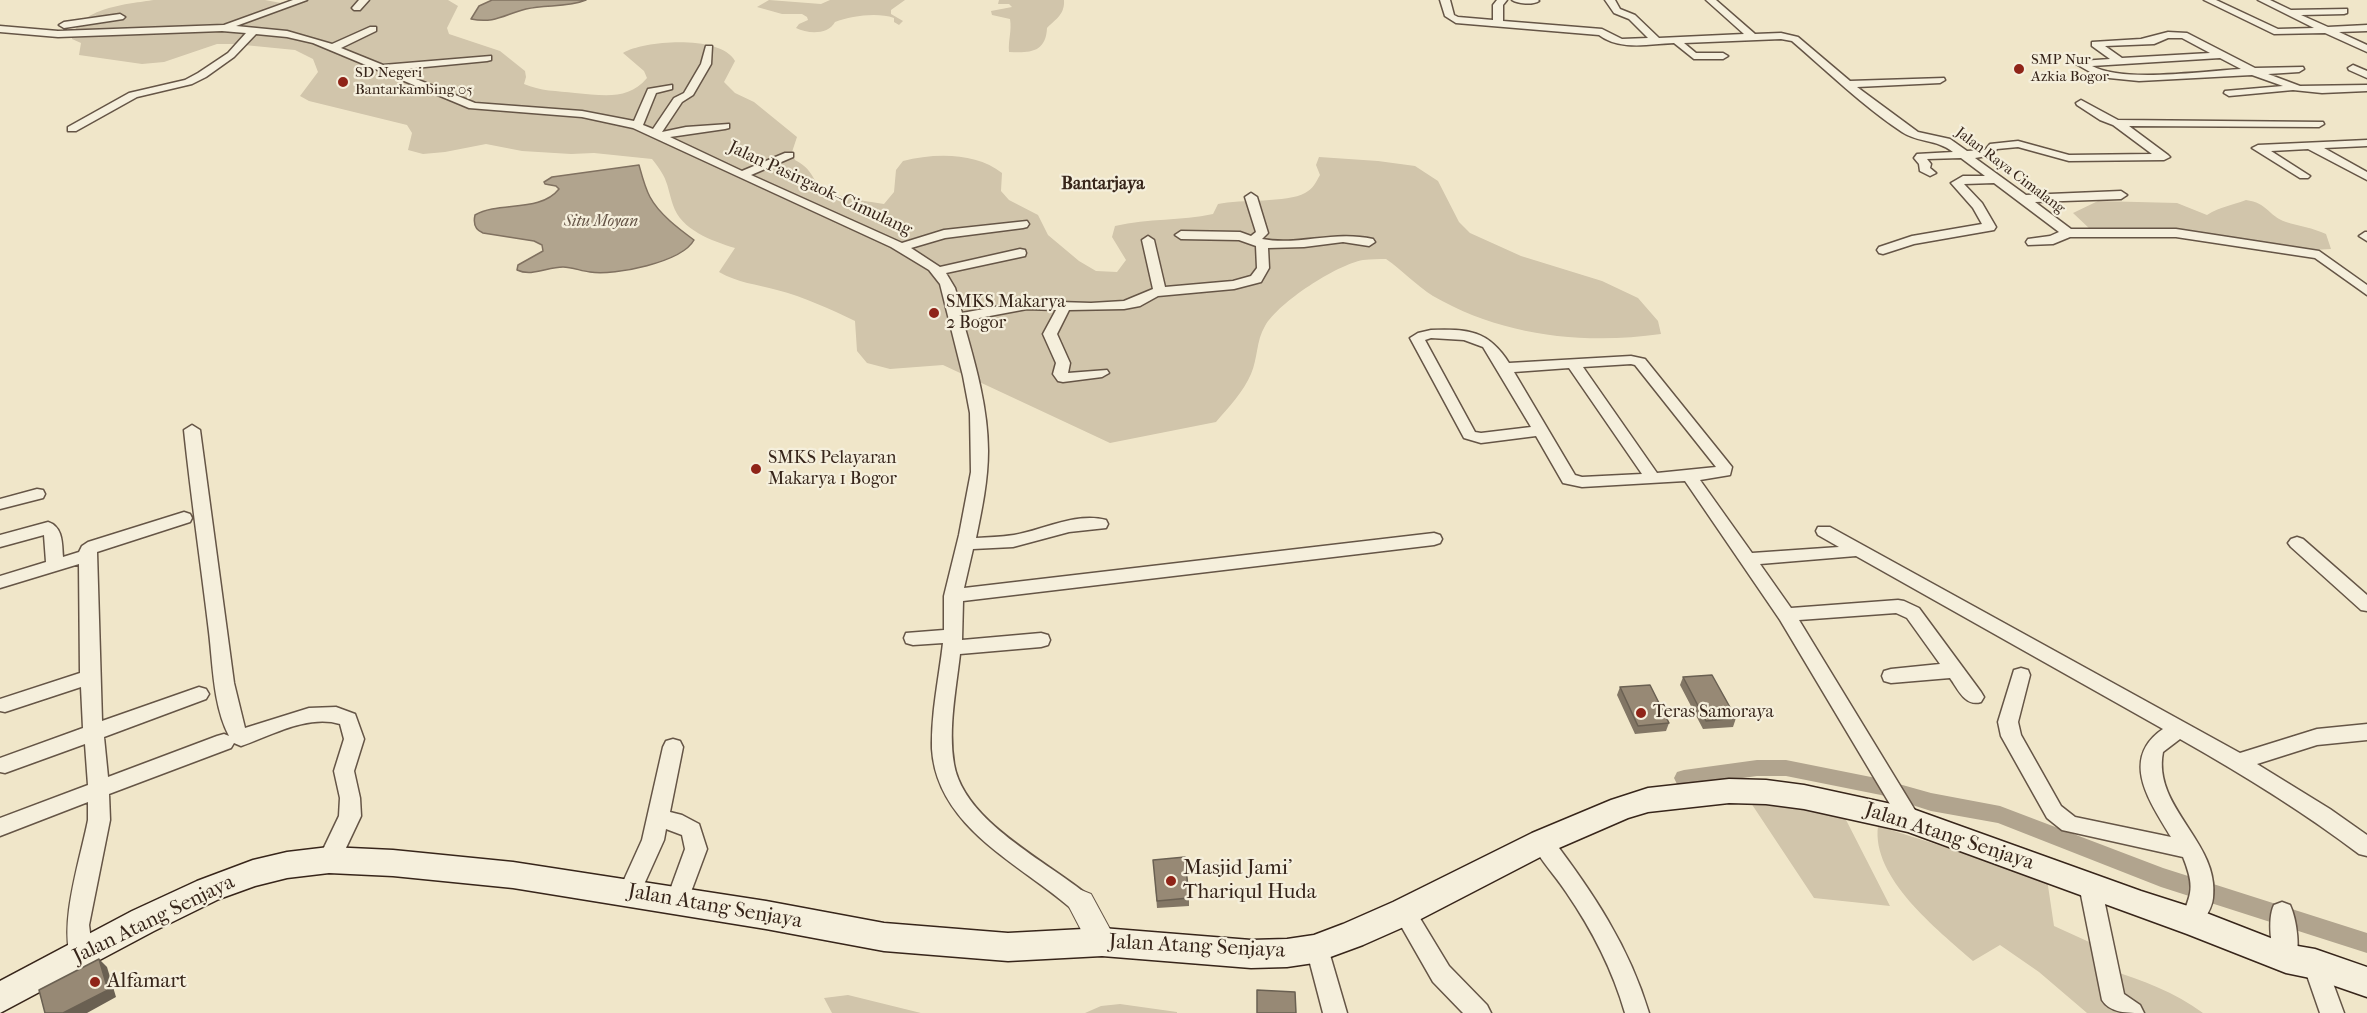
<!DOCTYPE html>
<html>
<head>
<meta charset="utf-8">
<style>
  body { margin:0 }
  canvas { display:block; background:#f0e6c9 }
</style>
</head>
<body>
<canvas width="2367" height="1013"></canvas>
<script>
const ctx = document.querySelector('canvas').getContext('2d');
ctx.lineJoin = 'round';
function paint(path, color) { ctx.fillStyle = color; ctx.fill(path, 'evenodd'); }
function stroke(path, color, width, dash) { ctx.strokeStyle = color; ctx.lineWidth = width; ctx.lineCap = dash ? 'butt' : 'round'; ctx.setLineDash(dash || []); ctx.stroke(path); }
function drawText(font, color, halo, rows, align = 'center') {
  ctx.font = font + ' "IM FELL French Canon",serif'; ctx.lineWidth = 4.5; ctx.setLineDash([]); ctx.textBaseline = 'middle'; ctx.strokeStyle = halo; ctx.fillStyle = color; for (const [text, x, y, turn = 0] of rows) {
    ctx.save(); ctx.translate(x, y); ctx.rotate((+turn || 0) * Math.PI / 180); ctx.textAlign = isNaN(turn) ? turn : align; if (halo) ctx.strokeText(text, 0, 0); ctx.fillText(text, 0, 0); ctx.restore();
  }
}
paint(new Path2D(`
  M 154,0 L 265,0 L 281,3 L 298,0 L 448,0 L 458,6 L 447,28 L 449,34 L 500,51 L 525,71 L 526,77 L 524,84 C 540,91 557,91 575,93 C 602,95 628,101 647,78 L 644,71 L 623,53 C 645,40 721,35 735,61 L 724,82 L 735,93 L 754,102 L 797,137 L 792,152 L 795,160 C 810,168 812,175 820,190 L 852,199 L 884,204 L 894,192 L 896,170 L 903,161 C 934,153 976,152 1002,173 L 1001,191 L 1009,200 L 1038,215 L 1048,235 L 1079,261 L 1096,271 L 1117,272 L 1126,260 L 1112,237 L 1115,226 C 1149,218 1181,221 1213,214 L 1218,204 C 1241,199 1287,203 1305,193 C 1313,189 1316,182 1320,175 L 1316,165 L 1319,157 L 1378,161 L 1415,166 L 1438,181 L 1459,222 L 1470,233 L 1521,256 L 1602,281 L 1638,298 L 1658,321 L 1661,334 C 1584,345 1502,336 1433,296 C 1417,286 1402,270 1386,259 C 1379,259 1371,259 1363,260 C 1336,265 1279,302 1265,326 C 1256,341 1258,358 1251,374 C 1244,391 1228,408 1216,422 L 1110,443 L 943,365 L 890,369 L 867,363 L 857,351 L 855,321 C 830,309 804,297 777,290 C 756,284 738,283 719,272 L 735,248 C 712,241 681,230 673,205 C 666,182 668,179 652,159 L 594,153 L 571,154 L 522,151 L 486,144 L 445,152 L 423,154 L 408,150 L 412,133 L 407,125 L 309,101 L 300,96 L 318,72 L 313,59 L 295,50 L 234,44 L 217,44 L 164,62 L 142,64 L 79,55 L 81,43 L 72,39 C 78,7 129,4 154,0 Z
  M 769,0 L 821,4 L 830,0 L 905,0 L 891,10 L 891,14 L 903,21 L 899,25 L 894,22 L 894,18 C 877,12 851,16 835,22 C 828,35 808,34 796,28 L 799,24 L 808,20 L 807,17 L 802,14 L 782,14 L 757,7 Z
  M 999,0 L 1064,0 C 1065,14 1056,19 1047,28 C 1046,53 1029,53 1009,52 C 1008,40 1012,31 1010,19 L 992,15 L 991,11 L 1012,7 L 1009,4 L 998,4 Z
  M 2246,200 C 2268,203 2267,215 2286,222 C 2299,226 2313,228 2326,234 L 2331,249 L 2294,251 L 2203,233 L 2091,230 L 2073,213 L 2098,201 L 2177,203 L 2207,215 C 2221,206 2231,206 2246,200 Z
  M 1751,803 L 1789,804 L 1842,812 L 1890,906 L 1814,898 Z
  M 1878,826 L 2047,879 L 2054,926 L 2098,946 L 2109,970 C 2143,980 2174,992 2203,1013 L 2087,1013 L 2039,972 L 2000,945 L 1973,961 C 1938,930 1871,878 1878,826 Z
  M 848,995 L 921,1013 L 832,1013 L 824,998 Z
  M 1120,1004 L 1177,1012 L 1177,1013 L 1085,1013 L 1101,1006 Z`), '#d1c5ab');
const water = new Path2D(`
  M 492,0 L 586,0 C 567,8 546,4 526,9 C 505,14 495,24 471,19 L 479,6 Z
  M 639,165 C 642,176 645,188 650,197 C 659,214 679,229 694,240 C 682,262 615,276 590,272 C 581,271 572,267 563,267 C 547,267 532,277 517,270 L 518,265 L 543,251 L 542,245 L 534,241 L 483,233 C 475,230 473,224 475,215 C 499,201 540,213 559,189 L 556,186 L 545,184 L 544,182 L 552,177 Z`);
paint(water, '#b1a48e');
stroke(water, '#807160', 1.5);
paint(new Path2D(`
  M 1757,760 L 1786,760 L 1881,779 L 1931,793 L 2000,806 L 2163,868 L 2367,933 L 2367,953 L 2161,887 L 1998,823 L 1931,811 L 1881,795 L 1786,776 L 1757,776 L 1684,786 L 1677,784 L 1674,778 L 1677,772 L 1684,770 Z`), '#b1a48e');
const minor = new Path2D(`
  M 293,0 L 307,0 L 236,26 L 287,31 L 332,44 L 370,27 L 376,27 L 376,31 L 341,48 L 383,65 L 491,56 L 491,60 L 487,61 L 394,70 L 475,103 L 582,111 L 634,121 L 648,89 L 672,85 L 672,89 L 656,93 L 643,125 L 653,129 L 674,98 L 684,93 L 701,64 L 706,46 L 712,46 L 711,64 L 693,95 L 682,102 L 662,132 L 686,127 L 729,124 L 729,128 L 725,129 L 670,137 L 742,171 L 785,153 L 793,153 L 793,157 L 751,175 L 902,243 L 944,230 L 1027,221 L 1029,224 L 1027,227 L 1023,228 L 945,238 L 911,248 L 940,267 L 1020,249 L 1025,250 L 1026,253 L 1025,256 L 946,273 L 955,288 L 962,313 L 1027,301 L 1091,303 L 1124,301 L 1153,289 L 1142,240 L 1148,236 L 1154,240 L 1165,287 L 1233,281 L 1251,276 L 1257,268 L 1256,246 L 1239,240 L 1181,239 L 1175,235 L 1181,231 L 1240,232 L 1251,236 L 1256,232 L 1245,197 L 1251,193 L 1257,197 L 1268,233 L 1262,239 C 1299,246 1334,230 1373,239 L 1375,242 L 1369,246 L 1343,242 L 1304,247 L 1268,248 L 1269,268 L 1261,282 L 1234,289 L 1158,296 L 1140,306 L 1124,309 L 1069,310 L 1057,334 L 1070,363 L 1068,373 L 1107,370 L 1109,373 L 1102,377 L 1063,382 L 1058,381 L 1053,374 L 1056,363 L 1043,334 L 1056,310 L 1027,309 L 963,321 C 975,363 988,407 988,451 C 988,480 982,509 976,538 C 988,537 1001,537 1014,535 C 1043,530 1076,512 1106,520 L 1108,524 L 1106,528 L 1069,532 L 1013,547 L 973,549 L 964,588 L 1434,533 L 1440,535 L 1442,539 L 1440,543 L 1434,545 L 963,601 L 962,640 L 1041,633 L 1048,635 L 1050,640 L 1048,645 L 1041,647 L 960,654 C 956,690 948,728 954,764 C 964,822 1047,861 1089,896 L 1092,903 L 1089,910 L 1081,913 L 1073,910 C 1021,864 937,828 932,749 C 931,713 939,678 943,643 L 913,645 L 906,643 L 904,638 L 906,633 L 944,630 L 944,596 L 959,535 L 971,472 L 970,413 L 963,376 L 940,284 L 929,270 L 891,247 L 633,128 L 582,117 L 469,108 L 313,43 L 287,37 L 256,34 L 234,57 L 206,77 L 192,84 L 137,97 L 76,131 L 68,131 L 68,127 L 129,93 L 185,80 L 198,73 L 228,53 L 246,33 L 222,31 L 58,37 L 0,32 L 0,26 L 58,31 L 224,25 Z
  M 359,0 L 369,0 L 360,10 L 354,10 L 352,8 Z
  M 1440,0 L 1450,0 L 1454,15 L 1458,17 L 1493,20 L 1493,5 L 1497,0 L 1507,0 L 1503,5 L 1503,21 L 1602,29 L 1622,39 L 1648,38 L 1629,19 L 1614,13 L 1605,0 L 1615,0 L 1620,9 L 1635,15 L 1659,38 L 1744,34 L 1706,0 L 1716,0 L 1755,34 L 1781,33 L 1798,37 L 1850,81 L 1944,78 L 1945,80 L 1940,83 L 1857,87 L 1918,132 L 1950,139 L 1967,151 L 1985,150 L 1990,144 L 2018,141 L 2069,155 L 2152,154 L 2113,125 L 2100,120 L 2077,105 L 2076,103 L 2081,100 L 2118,120 L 2323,122 L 2324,124 L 2319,127 L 2129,126 L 2168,155 L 2170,157 L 2164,160 L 2069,161 L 2018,147 L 1997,149 L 1993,155 L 1975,158 L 2026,195 L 2121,191 L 2127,195 L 2121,199 L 2035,202 L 2071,229 L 2176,229 L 2319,251 L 2367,285 L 2367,295 L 2315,258 L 2176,237 L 2070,237 L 2053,244 L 2028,245 L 2026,242 L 2028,239 L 2050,236 L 2059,232 L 1994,183 L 1964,184 L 1982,203 L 1996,227 L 1994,230 L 1914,244 L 1883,254 L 1879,253 L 1877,250 L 1879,247 L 1912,236 L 1982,224 L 1973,208 L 1951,183 L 1963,176 L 1985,176 L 1961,158 L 1927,159 L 1931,164 L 1930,168 L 1936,173 L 1930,176 L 1920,171 L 1919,164 L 1914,158 L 1917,154 L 1953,152 C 1936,139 1919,143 1902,132 C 1863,106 1828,72 1792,41 L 1781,39 L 1684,43 L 1696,53 L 1723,53 L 1728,56 L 1723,59 L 1694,59 L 1674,43 C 1650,44 1620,51 1599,35 L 1456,23 L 1445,16 Z
  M 1512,0 L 1538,0 L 1539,1 C 1533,5 1518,4 1512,0 Z
  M 2204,0 L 2216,0 L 2278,29 L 2314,28 L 2258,0 L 2270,0 L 2291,10 L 2347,9 L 2347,13 L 2344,14 L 2301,15 L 2328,27 L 2367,25 L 2367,31 L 2339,32 L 2367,45 L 2367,52 L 2325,33 L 2274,34 Z
  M 120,14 L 125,17 L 123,19 L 64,28 L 59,25 L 64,22 Z
  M 2168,32 L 2187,33 L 2255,68 L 2303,67 L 2304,69 L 2299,72 L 2268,74 L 2300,86 L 2367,85 L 2367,91 L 2322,93 L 2293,90 L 2229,96 L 2224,93 L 2225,91 L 2283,86 L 2252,75 L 2139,81 L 2099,77 L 2076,64 L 2081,61 L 2110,59 L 2092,46 L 2092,42 L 2141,39 ZM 2168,38 L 2182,38 L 2210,53 L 2122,58 L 2105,46 L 2154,44 ZM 2220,58 L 2241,69 C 2204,71 2123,83 2092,66 Z
  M 2353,65 L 2367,71 L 2367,78 L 2349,70 L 2348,68 Z
  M 2367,140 L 2367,146 L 2324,148 L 2367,172 L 2367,180 L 2308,149 L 2271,151 L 2310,176 L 2308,178 L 2300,178 L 2252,148 L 2258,145 Z
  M 2365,232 L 2367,232 L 2367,241 L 2359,236 Z
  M 1431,330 C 1468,329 1488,330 1509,363 L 1631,356 L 1645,359 L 1732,467 L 1730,475 L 1700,480 L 1752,553 L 1839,547 L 1818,535 L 1816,531 L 1818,527 L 1830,527 L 2240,753 L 2317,729 L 2367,724 L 2367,740 L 2317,745 L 2257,764 L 2330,809 L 2367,835 L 2367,856 L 2359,854 C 2302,811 2242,774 2180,739 L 2163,752 C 2152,808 2220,842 2213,898 C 2212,909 2204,919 2199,928 L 2191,931 L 2183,928 L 2180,921 C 2192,893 2195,887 2183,857 L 2062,830 L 2047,818 L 2001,736 L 1998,722 L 2014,670 L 2021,668 L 2028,670 L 2030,675 L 2018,722 L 2021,735 L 2061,806 L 2075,817 L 2171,837 C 2150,802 2119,759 2163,729 L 1856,556 L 1760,564 L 1791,608 L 1898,600 L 1904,601 L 1919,608 L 1981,692 L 1984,697 L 1981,702 C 1965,707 1958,689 1950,678 L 1891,683 L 1884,681 L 1882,676 L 1884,671 L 1891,669 L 1940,664 L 1907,618 L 1896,613 L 1799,620 L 1921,820 L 1917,826 L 1910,829 L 1903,826 L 1780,620 L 1685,481 L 1582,487 L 1563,483 L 1536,436 L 1481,443 L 1464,438 L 1410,338 L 1418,333 ZM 1431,338 L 1464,340 L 1483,347 L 1531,427 L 1481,433 L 1475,432 L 1425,340 ZM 1631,364 L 1635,365 L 1716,467 L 1657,473 L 1583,367 ZM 1569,368 L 1642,474 L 1582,477 L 1575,475 L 1514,372 Z
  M 192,425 L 200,430 L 234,683 L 245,728 L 309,708 L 336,707 L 355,714 L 364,739 L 354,771 L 360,798 L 361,816 L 337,867 L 329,869 L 321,867 L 318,860 L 339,816 L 340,798 L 334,771 L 344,739 L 340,724 C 308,714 270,736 241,746 L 234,743 L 231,748 L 109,794 L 110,820 L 89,925 L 93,955 L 89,963 L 81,966 L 73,963 C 57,928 81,857 88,820 L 88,802 L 0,836 L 0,818 L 88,785 L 85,744 L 5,773 L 0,772 L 0,758 L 83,728 L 81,687 L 5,712 L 0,711 L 0,699 L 80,673 L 79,564 L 0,588 L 0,576 L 46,562 L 44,535 L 0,547 L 0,535 L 48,522 C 63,527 62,543 63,557 L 79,552 L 82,546 L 88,542 L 184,512 L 190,514 L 192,518 L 190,522 L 97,552 L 102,721 L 199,687 L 206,689 L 209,694 L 206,699 L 104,737 L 108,777 L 217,736 L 224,734 L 229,736 C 213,705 213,665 209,632 C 201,565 191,497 184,430 Z
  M 37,489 L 43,490 L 45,494 L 43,498 L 0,509 L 0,499 Z
  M 2297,537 L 2303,539 L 2367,595 L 2367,611 L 2361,610 L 2291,547 L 2288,543 L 2291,539 Z
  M 673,739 L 680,741 L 683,747 L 670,812 L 682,815 L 699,824 L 707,849 L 685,908 L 677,911 L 669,908 L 666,901 L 685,849 L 682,835 L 666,829 L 664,840 L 637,900 L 629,903 L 621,900 L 618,893 L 642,840 L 663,747 L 666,741 Z
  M 1542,833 L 1550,836 C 1592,891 1629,946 1649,1013 L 1625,1013 C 1612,968 1592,930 1566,892 C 1555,875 1540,860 1531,842 L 1534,836 Z
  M 2090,875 L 2098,878 L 2101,885 L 2124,994 L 2140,1005 L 2144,1013 C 2127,1013 2110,1013 2102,1000 L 2079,885 L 2082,878 Z
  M 1404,902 L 1412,905 L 1449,966 L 1487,1005 L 1491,1013 L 1463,1013 L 1433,982 L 1393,912 L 1396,905 Z
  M 2282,902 L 2290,905 C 2297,920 2301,951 2294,966 L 2286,969 L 2278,966 C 2271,951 2267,919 2274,905 Z
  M 1317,937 L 1325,941 L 1328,948 L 1347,1013 L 1323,1013 L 1306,948 L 1309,941 Z
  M 2315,953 L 2323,956 L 2344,1013 L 2320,1013 L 2303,964 L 2307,956 Z`);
const tertiary = new Path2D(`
  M 1081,890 L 1091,894 L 1117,942 L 1112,951 L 1102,955 L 1092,951 L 1067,903 L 1071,894 Z`);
const secondary = new Path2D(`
  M 1729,779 L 1766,780 L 1804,785 L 1910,808 L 2141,891 L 2191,907 L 2286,944 L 2315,949 L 2367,967 L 2367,997 L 2315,979 L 2286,973 L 2187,934 L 1908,832 L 1804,809 L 1766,804 L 1729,803 L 1648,812 L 1628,818 L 1552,851 L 1415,922 L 1363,945 L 1314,963 L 1287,967 L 1251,968 L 1102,956 L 1008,961 L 884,951 L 766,929 L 513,888 L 393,876 L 329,873 L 287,878 L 255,886 L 219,899 L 154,931 L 0,1013 L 0,981 L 132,911 L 197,881 L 253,860 L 287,852 L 329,847 L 393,850 L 513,862 L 766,901 L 884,923 L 1008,933 L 1102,928 L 1251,940 L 1287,939 L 1314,935 L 1343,924 L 1393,902 L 1532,833 L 1611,800 L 1648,788 Z`);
stroke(minor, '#655546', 3);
stroke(tertiary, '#655546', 2);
stroke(secondary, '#37251a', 3);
paint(minor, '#f5efdc');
paint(tertiary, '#f5efdc');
paint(secondary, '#f5efdc');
paint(new Path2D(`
  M 1683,677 L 1736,718 L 1733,727 L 1703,729 L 1680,685 Z
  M 1620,687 L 1669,723 L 1666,731 L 1635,734 L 1617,695 Z
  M 1154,868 L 1189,898 L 1189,906 L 1157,908 Z`), '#827665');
paint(new Path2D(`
  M 99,959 L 107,967 L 116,997 L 87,1013 L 63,1013 Z`), '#6a6052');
const building = new Path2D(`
  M 1712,675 L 1736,718 L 1706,721 L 1683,677 Z
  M 1650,685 L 1669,723 L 1638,726 L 1620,687 Z
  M 1185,857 L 1189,898 L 1157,901 L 1153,860 Z
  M 99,959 L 108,990 L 63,1013 L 45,1013 L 39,990 Z
  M 1257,990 L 1295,992 L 1296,1013 L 1257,1013 Z`);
paint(building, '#978975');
stroke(building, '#6a6052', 1.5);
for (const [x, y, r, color] of [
  [2019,69,6,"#8f2418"],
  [343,82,6,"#8f2418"],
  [934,313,6,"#8f2418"],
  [756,469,6,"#8f2418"],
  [1641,713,6,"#8f2418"],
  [1171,881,6,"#8f2418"],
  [95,982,6,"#8f2418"]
]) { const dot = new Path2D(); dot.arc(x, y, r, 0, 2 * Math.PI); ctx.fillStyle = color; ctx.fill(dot); stroke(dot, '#f5efdc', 2); }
drawText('15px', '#37251a', '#f5efdc', [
  ["SMP Nur",2031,60],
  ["Azkia Bogor",2031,77],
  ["SD Negeri",355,73],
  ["Bantarkambing 05",355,90]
], 'left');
drawText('15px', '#37251a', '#f5efdc', [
  ["Jalan Raya Cimalang",2010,171,37]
]);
drawText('italic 16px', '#625143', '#f5efdc', [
  ["Situ Moyan",601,222]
]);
drawText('bold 18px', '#37251a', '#f5efdc', [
  ["Bantarjaya",1103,185]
]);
drawText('18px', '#37251a', '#f5efdc', [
  ["Jalan Pasirgaok–Cimulang",820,189,25]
]);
drawText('18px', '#37251a', '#f5efdc', [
  ["SMKS Makarya",946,303],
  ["2 Bogor",946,324],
  ["SMKS Pelayaran",768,459],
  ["Makarya 1 Bogor",768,480],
  ["Teras Samoraya",1653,713]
], 'left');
drawText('21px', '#37251a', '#f5efdc', [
  ["Jalan Atang Senjaya",1949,837,18],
  ["Jalan Atang Senjaya",715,907,10],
  ["Jalan Atang Senjaya",154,920,-26],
  ["Jalan Atang Senjaya",1197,947,3]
]);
drawText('21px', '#37251a', '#f5efdc', [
  ["Masjid Jami'",1183,869],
  ["Thariqul Huda",1183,893],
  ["Alfamart",107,982]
], 'left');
</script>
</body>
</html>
